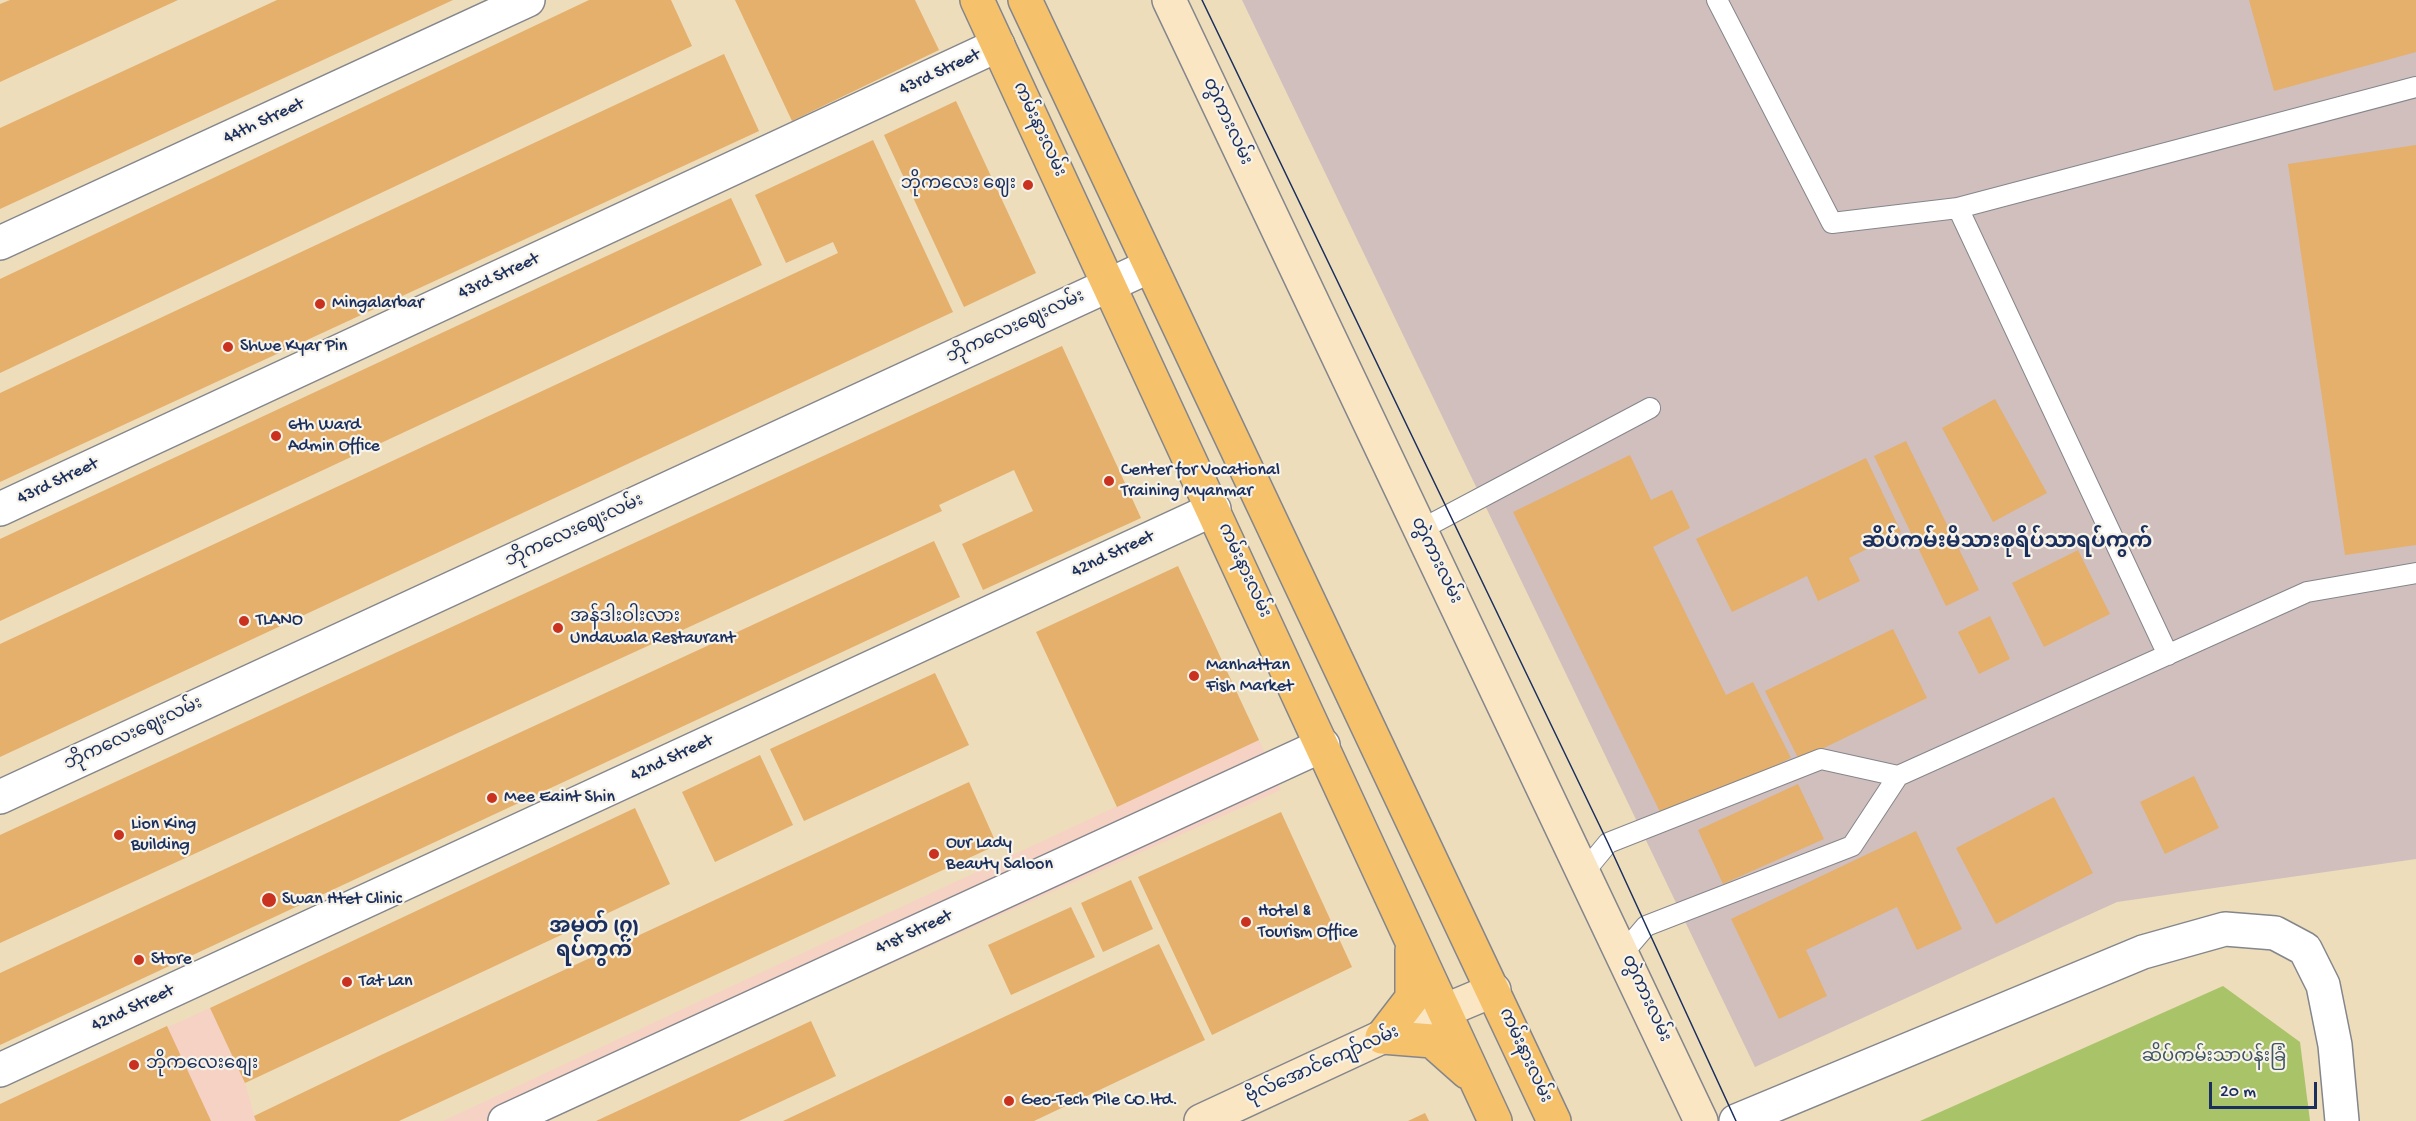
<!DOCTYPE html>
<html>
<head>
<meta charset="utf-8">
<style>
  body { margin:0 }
  #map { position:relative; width:2416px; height:1121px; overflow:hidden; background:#edddbb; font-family:"Gochi Hand",sans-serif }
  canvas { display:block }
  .scale { position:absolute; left:2209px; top:1082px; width:108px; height:27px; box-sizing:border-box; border:3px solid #1b2f5e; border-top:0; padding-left:8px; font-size:18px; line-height:21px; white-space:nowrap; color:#1b2f5e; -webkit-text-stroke:4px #f7f3e8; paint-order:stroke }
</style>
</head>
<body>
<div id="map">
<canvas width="2416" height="1121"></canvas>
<div class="scale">20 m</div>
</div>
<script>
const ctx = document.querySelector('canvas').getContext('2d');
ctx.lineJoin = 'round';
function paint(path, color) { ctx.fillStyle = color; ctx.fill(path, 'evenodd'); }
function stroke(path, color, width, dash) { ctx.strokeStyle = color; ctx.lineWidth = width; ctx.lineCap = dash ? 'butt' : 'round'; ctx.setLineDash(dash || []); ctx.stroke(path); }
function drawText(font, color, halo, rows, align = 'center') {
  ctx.font = font + ' "Gochi Hand","Noto Sans Myanmar",sans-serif'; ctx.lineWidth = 4.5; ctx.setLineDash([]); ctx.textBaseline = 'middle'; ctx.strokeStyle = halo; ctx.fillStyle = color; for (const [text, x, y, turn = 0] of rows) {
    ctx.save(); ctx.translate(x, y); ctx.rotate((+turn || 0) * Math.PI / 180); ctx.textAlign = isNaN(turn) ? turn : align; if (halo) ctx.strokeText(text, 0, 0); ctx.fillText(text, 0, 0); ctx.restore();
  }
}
paint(new Path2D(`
  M 1259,740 L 1281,790 L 794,1007 L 548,1121 L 443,1121 Z
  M 210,1008 L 245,1083 L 256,1121 L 0,1121 L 0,1104 Z`), '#f5d2c3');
paint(new Path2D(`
  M 1242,0 L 2416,0 L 2416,859 L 2117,902 L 1755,1067 Z`), '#d1bfbd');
paint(new Path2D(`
  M 2223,986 L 2300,1042 L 2310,1121 L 1920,1121 Z`), '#a9c369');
paint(new Path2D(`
  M 10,0 L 178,0 L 0,82 L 0,4 Z
  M 277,0 L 453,0 L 0,209 L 0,128 Z
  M 589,0 L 671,0 L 692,46 L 0,373 L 0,279 Z
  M 735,0 L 915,0 L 939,50 L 792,121 Z
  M 2249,0 L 2416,0 L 2416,52 L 2274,91 Z
  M 724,54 L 759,131 L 0,482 L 0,393 Z
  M 956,101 L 1036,273 L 964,307 L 884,135 Z
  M 873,140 L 953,312 L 0,757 L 0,644 L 838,253 L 833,242 L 786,263 L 755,195 Z
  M 2416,145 L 2416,545 L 2345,555 L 2288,164 Z
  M 731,198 L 762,265 L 0,621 L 0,539 Z
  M 1062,346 L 1141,518 L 983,590 L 962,544 L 1033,511 L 1014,470 L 939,505 L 942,511 L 0,943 L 0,835 Z
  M 1995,399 L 2047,493 L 1993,522 L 1942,428 Z
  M 1906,441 L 1979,590 L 1946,606 L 1874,456 Z
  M 1630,455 L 1651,500 L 1672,490 L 1690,528 L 1653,547 L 1726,695 L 1753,682 L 1791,758 L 1664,820 L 1513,512 Z
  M 1866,458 L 1901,532 L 1849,558 L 1860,581 L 1818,601 L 1807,576 L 1732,612 L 1696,539 Z
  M 934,541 L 960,597 L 0,1045 L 0,973 Z
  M 2078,550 L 2110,614 L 2044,647 L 2012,583 Z
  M 1178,566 L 1259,740 L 1117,807 L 1036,632 Z
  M 1990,616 L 2010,659 L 1979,674 L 1958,632 Z
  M 1893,629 L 1927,698 L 1799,760 L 1765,691 Z
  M 935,673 L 969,745 L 804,821 L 770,749 Z
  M 760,755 L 793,825 L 715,862 L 682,792 Z
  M 2194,776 L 2219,828 L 2165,854 L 2140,802 Z
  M 969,782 L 997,845 L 399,1121 L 256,1121 L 254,1116 L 381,1055 Z
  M 1798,784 L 1824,839 L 1723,884 L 1698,830 Z
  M 2054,797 L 2093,873 L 1996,924 L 1956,848 Z
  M 635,808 L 670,884 L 245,1083 L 210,1008 Z
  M 1281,812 L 1352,967 L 1212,1035 L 1138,877 Z
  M 1916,831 L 1962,929 L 1917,950 L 1897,907 L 1806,950 L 1827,996 L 1779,1019 L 1731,919 Z
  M 1131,880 L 1153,929 L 1103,952 L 1081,903 Z
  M 1071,907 L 1095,957 L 1011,995 L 988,945 Z
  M 1159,944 L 1205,1040 L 1034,1121 L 783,1121 Z
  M 811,1021 L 836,1076 L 739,1121 L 596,1121 Z
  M 167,1026 L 211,1121 L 0,1121 L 0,1104 Z
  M 1425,1113 L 1429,1121 L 1408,1121 Z`), '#e5af6c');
const lane = new Path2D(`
  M 1717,0 L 1832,223 L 1958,208 L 2168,655
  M 1958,208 L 2416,87
  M 1420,530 L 1650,408
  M 1898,776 L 2307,592 L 2416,573
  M 1584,872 L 1608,843 L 1821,759 L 1898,776 L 1852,846 L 1646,926 L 1623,953`);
const street = new Path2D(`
  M 0,243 L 528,0
  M 0,509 L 998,45
  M 0,797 L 1150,266
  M 0,1070 L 1214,509
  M 505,1121 L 1323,745
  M 1736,1121 L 2143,952 L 2225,929 L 2275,933 L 2305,949 L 2323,985 L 2335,1045 L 2342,1121`);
const secondary = new Path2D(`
  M 1169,0 L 1701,1121
  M 1201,1121 L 1382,1037 L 1494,990`);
const primary = new Path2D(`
  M 977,0 L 1495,1121
  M 1025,0 L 1554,1121
  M 1382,1037 L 1432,1041 L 1467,1072
  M 1382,1037 L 1412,998 L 1412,950`);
stroke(lane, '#84868c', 22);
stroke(street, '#84868c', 36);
stroke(secondary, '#84868c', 36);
stroke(primary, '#84868c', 36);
stroke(lane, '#fff', 20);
stroke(street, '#fff', 33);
stroke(secondary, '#fbe6c4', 33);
stroke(primary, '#f5c16b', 33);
stroke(new Path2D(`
  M 1202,0 L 1608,843 L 1736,1121`), '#1b2f5e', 1.5);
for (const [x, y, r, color] of [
  [1028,185,6,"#c8321e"],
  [320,304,6,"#c8321e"],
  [228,347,6,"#c8321e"],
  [276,436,6,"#c8321e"],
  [1109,481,6,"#c8321e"],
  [244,621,6,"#c8321e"],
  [558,628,6,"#c8321e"],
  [1194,676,6,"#c8321e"],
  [492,798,6,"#c8321e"],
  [119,835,6,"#c8321e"],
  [934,854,6,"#c8321e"],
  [269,900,8,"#c8321e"],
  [1246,922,6,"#c8321e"],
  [139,960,6,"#c8321e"],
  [347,982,6,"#c8321e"],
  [134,1065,6,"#c8321e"],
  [1009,1101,6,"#c8321e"]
]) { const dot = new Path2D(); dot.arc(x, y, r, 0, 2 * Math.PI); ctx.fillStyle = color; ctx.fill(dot); stroke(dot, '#f7f3e8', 2); }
drawText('18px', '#1b2f5e', '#f7f3e8', [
  ["43rd Street",940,73,-25],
  ["44th Street",264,122,-25],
  ["တွဲကားလမ်း",1226,122,65],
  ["ကမ်းနားလမ်း",1038,130,65],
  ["43rd Street",499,277,-25],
  ["ဘိုကလေးဈေးလမ်း",1016,328,-25],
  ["43rd Street",58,482,-25],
  ["ဘိုကလေးဈေးလမ်း",575,532,-25],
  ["42nd Street",1113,555,-25],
  ["တွဲကားလမ်း",1435,561,64],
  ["ကမ်းနားလမ်း",1243,571,65],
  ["ဘိုကလေးဈေးလမ်း",134,735,-25],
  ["42nd Street",672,759,-25],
  ["41st Street",914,933,-25],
  ["တွဲကားလမ်း",1645,999,65],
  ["42nd Street",133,1009,-25],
  ["ကမ်းနားလမ်း",1524,1056,65],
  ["ဗိုလ်အောင်ကျော်လမ်း",1323,1066,-24]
]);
drawText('18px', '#1b2f5e', '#f7f3e8', [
  ["ဘိုကလေး ဈေး",1016,185,"right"],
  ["Mingalarbar",332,304],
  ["Shwe Kyar Pin",240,347],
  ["6th Ward",288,426],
  ["Admin Office",288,447],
  ["Center for Vocational",1121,471],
  ["Training Myanmar",1121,492],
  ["အန်ဒါးဝါးလား",570,618],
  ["Undawala Restaurant",570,639],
  ["TLANO",256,621],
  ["Manhattan",1206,666],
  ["Fish Market",1206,687],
  ["Mee Eaint Shin",504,798],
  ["Lion King",131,825],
  ["Building",131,846],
  ["Our Lady",946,844],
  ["Beauty Saloon",946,865],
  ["Swan Htet Clinic",282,900],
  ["Hotel &",1258,912],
  ["Tourism Office",1258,933],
  ["Store",151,960],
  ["Tat Lan",359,982],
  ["ဘိုကလေးစျေး",146,1065],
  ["Geo-Tech Pile CO.ltd.",1021,1101]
], 'left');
drawText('18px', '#3e5461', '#f7f3e8', [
  ["ဆိပ်ကမ်းသာပန်းခြံ",2214,1058]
]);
drawText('bold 21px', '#1b2f5e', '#f7f3e8', [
  ["ဆိပ်ကမ်းမိသားစုရိပ်သာရပ်ကွက်",2007,544],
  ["အမှတ် (၇)",594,929],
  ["ရပ်ကွက်",594,953]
]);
</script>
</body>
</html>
